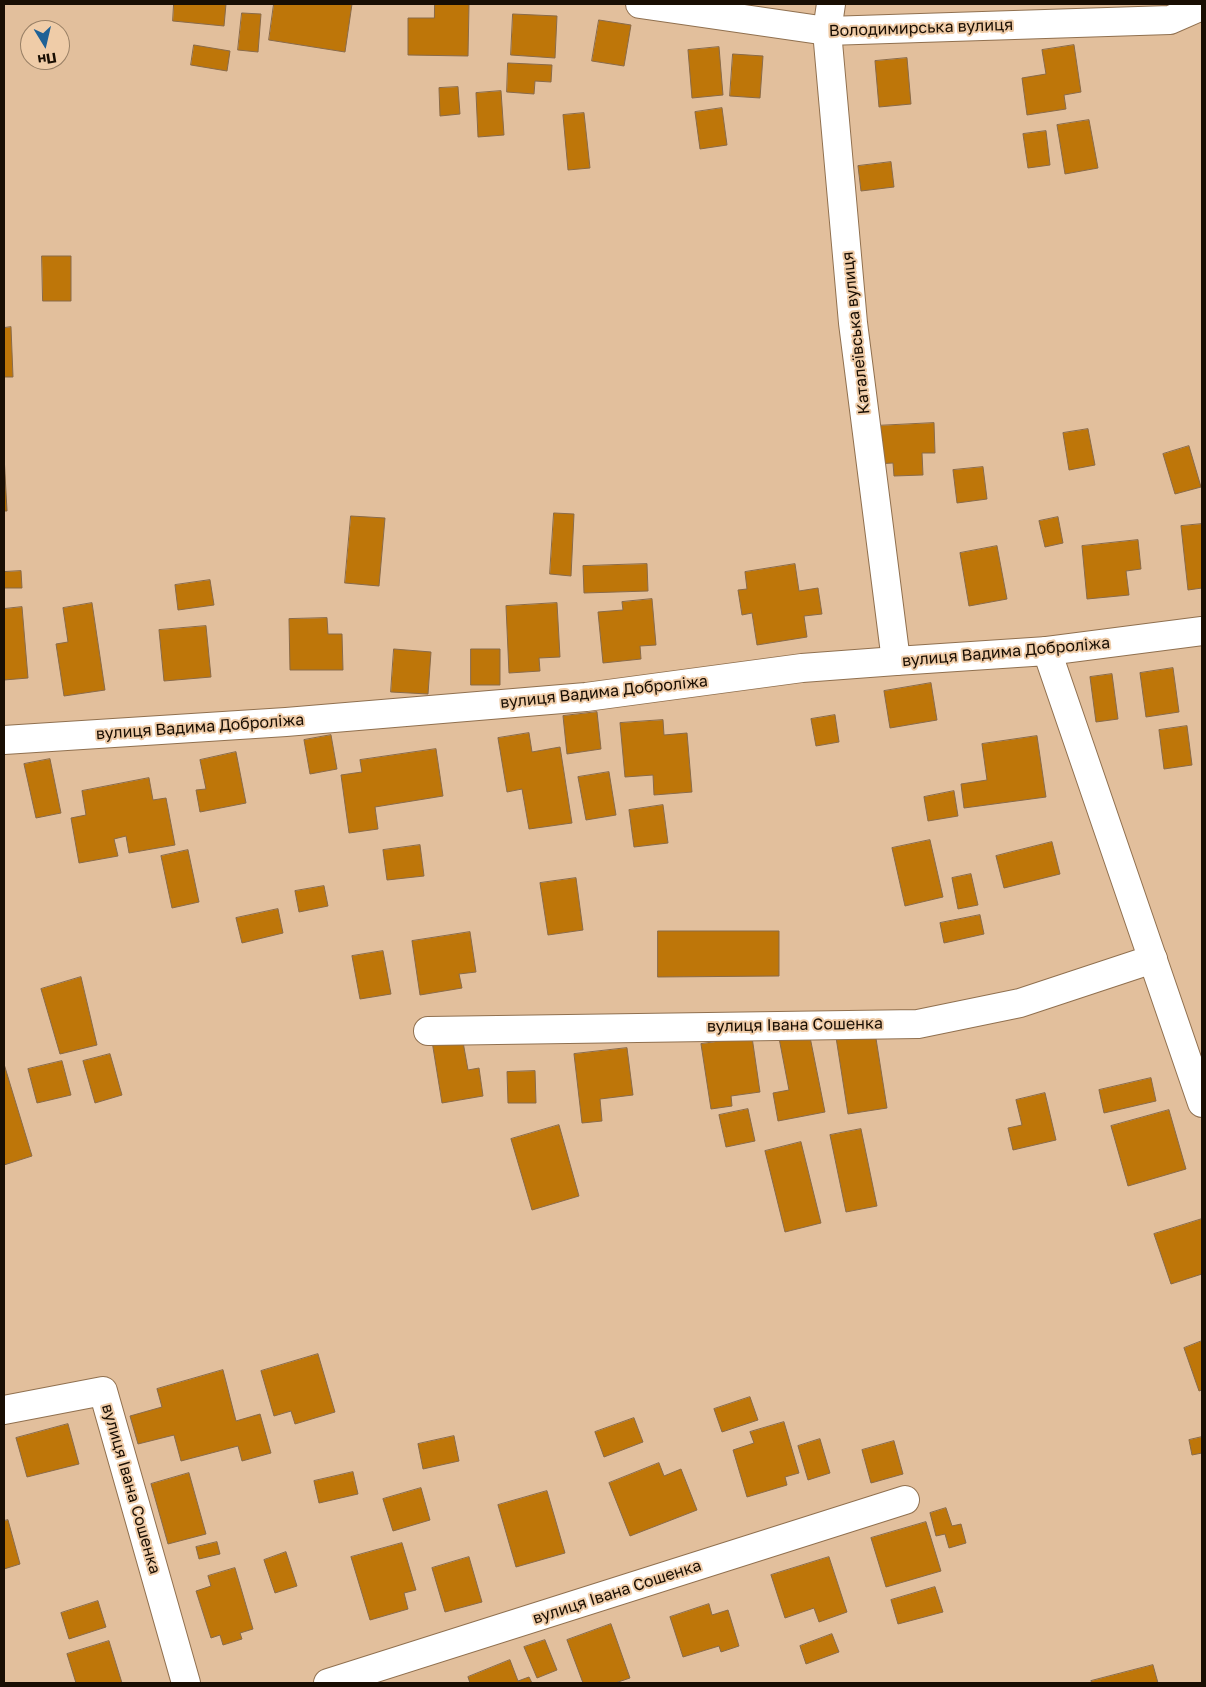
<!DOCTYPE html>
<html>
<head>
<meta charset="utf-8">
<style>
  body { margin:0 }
  #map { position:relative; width:1206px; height:1687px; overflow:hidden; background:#e2bf9c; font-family:"Golos Text",sans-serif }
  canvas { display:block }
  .frame { position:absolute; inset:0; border:5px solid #190e03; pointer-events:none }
  .north { position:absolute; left:20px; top:20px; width:50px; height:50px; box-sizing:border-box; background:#efcca8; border:1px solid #998066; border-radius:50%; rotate:171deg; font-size:14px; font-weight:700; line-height:20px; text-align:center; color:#190e03 }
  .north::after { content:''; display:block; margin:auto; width:18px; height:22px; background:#1e6196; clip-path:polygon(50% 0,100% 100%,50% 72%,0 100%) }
</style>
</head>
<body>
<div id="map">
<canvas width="1206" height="1687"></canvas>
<div class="frame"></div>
<div class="north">Пн</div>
</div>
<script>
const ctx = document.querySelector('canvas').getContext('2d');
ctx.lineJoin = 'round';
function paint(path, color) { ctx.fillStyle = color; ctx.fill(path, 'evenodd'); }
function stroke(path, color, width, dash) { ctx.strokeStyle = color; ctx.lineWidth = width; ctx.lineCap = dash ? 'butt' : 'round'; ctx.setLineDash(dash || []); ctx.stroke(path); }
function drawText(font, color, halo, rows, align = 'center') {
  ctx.font = font + ' "Golos Text",sans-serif'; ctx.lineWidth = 4; ctx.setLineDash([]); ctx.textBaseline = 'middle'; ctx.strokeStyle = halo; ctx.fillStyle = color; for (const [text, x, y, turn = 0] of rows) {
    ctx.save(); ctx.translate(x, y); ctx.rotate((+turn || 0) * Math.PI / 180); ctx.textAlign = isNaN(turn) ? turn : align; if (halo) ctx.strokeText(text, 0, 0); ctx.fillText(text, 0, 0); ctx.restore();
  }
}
const building = new Path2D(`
  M 174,4 L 226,4 L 224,26 L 173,21 Z
  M 274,4 L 352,4 L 345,52 L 269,40 Z
  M 435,4 L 469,4 L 468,56 L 408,55 L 408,18 L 434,18 Z
  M 242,13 L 261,14 L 258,52 L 238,50 Z
  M 513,14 L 557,16 L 555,58 L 511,55 Z
  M 599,20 L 631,25 L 624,66 L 592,61 Z
  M 194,45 L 230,51 L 227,71 L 191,65 Z
  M 1074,45 L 1081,92 L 1064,95 L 1066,109 L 1027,115 L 1022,78 L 1046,74 L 1042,50 Z
  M 719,47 L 723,95 L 692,98 L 688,50 Z
  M 733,54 L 763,56 L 760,98 L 730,96 Z
  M 907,58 L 911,104 L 879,107 L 875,61 Z
  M 508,63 L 552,65 L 551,82 L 535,81 L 534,94 L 507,92 Z
  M 458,87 L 460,114 L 440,116 L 439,88 Z
  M 501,91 L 504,135 L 478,137 L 476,93 Z
  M 722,108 L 727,145 L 700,149 L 695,112 Z
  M 584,113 L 590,168 L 568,170 L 563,115 Z
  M 1089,120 L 1098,168 L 1065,174 L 1057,125 Z
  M 1046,131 L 1050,165 L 1028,168 L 1023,134 Z
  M 891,162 L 894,187 L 861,191 L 858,166 Z
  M 42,256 L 71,256 L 71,301 L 43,301 Z
  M 11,327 L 13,377 L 4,377 L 4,328 Z
  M 934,423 L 935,453 L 922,453 L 923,475 L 894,476 L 893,463 L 875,464 L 874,426 Z
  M 1088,429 L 1095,465 L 1069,470 L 1063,433 Z
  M 1189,446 L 1201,487 L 1175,494 L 1163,454 Z
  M 4,455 L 7,511 L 4,511 Z
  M 983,467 L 987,499 L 957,503 L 953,470 Z
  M 554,513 L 574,514 L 571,576 L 550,574 Z
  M 351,516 L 385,518 L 379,586 L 345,583 Z
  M 1058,517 L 1063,543 L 1045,547 L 1039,521 Z
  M 1202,524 L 1202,588 L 1188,590 L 1181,526 Z
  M 1138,540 L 1141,569 L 1126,571 L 1129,595 L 1087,599 L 1082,546 Z
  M 997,546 L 1007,599 L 969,606 L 960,553 Z
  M 647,564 L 648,591 L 584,593 L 583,566 Z
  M 795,564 L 799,591 L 818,588 L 822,614 L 804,616 L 807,637 L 757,645 L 752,613 L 742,615 L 738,590 L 747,589 L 745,572 Z
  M 21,571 L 22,588 L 4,588 L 4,572 Z
  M 210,580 L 214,605 L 178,610 L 175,585 Z
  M 652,599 L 656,645 L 640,646 L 641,659 L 603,663 L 598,612 L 623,610 L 622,602 Z
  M 92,603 L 105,690 L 64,696 L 56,644 L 68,642 L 63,608 Z
  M 557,603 L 560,657 L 539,658 L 540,671 L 509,673 L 506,606 Z
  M 22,607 L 28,678 L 4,680 L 4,609 Z
  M 327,618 L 328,634 L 342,634 L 343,670 L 290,670 L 289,619 Z
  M 206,626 L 211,677 L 164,681 L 159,630 Z
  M 394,649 L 431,652 L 428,694 L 391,692 Z
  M 471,649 L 500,649 L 500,685 L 471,685 Z
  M 1173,668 L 1179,712 L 1146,717 L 1140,673 Z
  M 1112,674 L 1118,719 L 1096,722 L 1090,677 Z
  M 931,683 L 937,720 L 890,728 L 884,691 Z
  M 597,712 L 601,749 L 567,754 L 563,716 Z
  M 835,715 L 839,742 L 816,746 L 811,719 Z
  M 663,720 L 664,735 L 687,733 L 692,792 L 654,795 L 653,775 L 625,777 L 620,723 Z
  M 1187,726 L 1192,765 L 1164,769 L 1159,730 Z
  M 529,733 L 532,752 L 560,747 L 572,823 L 529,829 L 522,789 L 507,792 L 498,738 Z
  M 331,735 L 337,769 L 310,774 L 304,740 Z
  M 1037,736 L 1046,797 L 964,808 L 961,784 L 987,780 L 982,744 Z
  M 436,749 L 443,796 L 375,807 L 378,829 L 349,833 L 341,775 L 362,772 L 360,760 Z
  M 236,752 L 246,803 L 200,812 L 196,790 L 206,789 L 200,760 Z
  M 50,759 L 61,813 L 36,818 L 24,764 Z
  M 609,772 L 616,815 L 586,820 L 578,777 Z
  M 149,778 L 153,800 L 166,798 L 175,845 L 129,853 L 126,836 L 114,839 L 118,856 L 79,863 L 71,818 L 86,815 L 82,791 Z
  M 954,791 L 958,816 L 928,821 L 924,797 Z
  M 663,805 L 668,843 L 634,847 L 629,810 Z
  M 930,840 L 943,897 L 905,906 L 892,848 Z
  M 1052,842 L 1060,874 L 1004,888 L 996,856 Z
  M 420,845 L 424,876 L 387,880 L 383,850 Z
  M 188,850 L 199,902 L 172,908 L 161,856 Z
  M 971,874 L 978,905 L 958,909 L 952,878 Z
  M 576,878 L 583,930 L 548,935 L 540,883 Z
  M 324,886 L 328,906 L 299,912 L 295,891 Z
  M 278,909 L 283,933 L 242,943 L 236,918 Z
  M 980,915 L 984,934 L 944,943 L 940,923 Z
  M 658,931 L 779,931 L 779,976 L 658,977 Z
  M 470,932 L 476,972 L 459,974 L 462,988 L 420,995 L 412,941 Z
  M 383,951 L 391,994 L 360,999 L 352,956 Z
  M 81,977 L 97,1045 L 60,1054 L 41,989 Z
  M 874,1026 L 887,1108 L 848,1114 L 835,1031 Z
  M 809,1032 L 825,1112 L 778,1121 L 773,1093 L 789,1090 L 779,1038 Z
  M 462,1036 L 468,1070 L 479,1068 L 483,1096 L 442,1103 L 432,1041 Z
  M 752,1037 L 760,1092 L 731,1096 L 732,1106 L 711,1109 L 701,1044 Z
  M 627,1048 L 633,1095 L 600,1099 L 602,1121 L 582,1123 L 574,1054 Z
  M 110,1054 L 122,1095 L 95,1103 L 83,1061 Z
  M 62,1061 L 71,1095 L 37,1103 L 28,1069 Z
  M 4,1064 L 32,1156 L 4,1165 Z
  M 535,1071 L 536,1103 L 508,1103 L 507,1072 Z
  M 1151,1078 L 1156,1101 L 1104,1113 L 1099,1090 Z
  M 1045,1093 L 1056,1140 L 1013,1150 L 1008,1128 L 1022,1125 L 1016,1100 Z
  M 748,1109 L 755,1141 L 726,1147 L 719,1115 Z
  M 1169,1110 L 1186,1169 L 1128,1186 L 1111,1126 Z
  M 559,1125 L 579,1196 L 532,1210 L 511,1139 Z
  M 861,1129 L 877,1206 L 846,1212 L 830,1135 Z
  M 801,1142 L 821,1223 L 785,1232 L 765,1151 Z
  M 1202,1219 L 1202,1274 L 1171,1284 L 1154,1234 Z
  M 1202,1341 L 1202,1390 L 1199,1391 L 1184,1348 Z
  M 318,1354 L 335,1412 L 295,1424 L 291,1411 L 274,1416 L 261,1371 Z
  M 223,1370 L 236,1421 L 260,1414 L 271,1453 L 242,1461 L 238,1446 L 181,1461 L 174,1435 L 138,1444 L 130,1416 L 162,1407 L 157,1389 Z
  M 750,1397 L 758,1420 L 722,1432 L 714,1409 Z
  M 634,1418 L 643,1442 L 604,1457 L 595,1432 Z
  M 784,1422 L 799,1473 L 785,1477 L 787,1485 L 747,1497 L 733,1450 L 754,1443 L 750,1432 Z
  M 68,1424 L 79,1464 L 27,1477 L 16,1438 Z
  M 454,1436 L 459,1461 L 423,1469 L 418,1444 Z
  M 1202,1437 L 1202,1453 L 1192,1455 L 1189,1440 Z
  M 820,1439 L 830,1473 L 808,1480 L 798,1446 Z
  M 894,1441 L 903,1474 L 871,1483 L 862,1450 Z
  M 659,1463 L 664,1476 L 681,1469 L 697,1510 L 630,1536 L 609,1483 Z
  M 353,1472 L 358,1494 L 319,1503 L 314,1481 Z
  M 189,1473 L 206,1534 L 168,1544 L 151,1484 Z
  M 421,1488 L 430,1520 L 393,1531 L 383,1499 Z
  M 547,1491 L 565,1553 L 516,1567 L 498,1505 Z
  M 946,1508 L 952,1526 L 961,1524 L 966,1543 L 949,1548 L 945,1534 L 936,1536 L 930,1513 Z
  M 8,1520 L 20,1564 L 4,1569 L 4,1521 Z
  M 926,1522 L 941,1571 L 886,1587 L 871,1538 Z
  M 217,1542 L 220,1554 L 199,1559 L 196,1547 Z
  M 402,1543 L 416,1590 L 404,1593 L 408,1609 L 370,1620 L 351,1557 Z
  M 286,1552 L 297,1586 L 275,1593 L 264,1560 Z
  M 469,1557 L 482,1602 L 445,1612 L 432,1568 Z
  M 829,1557 L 847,1612 L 819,1622 L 814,1608 L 785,1618 L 771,1575 Z
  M 235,1568 L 253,1629 L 240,1633 L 242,1639 L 223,1645 L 220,1635 L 211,1638 L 196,1591 L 211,1586 L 208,1576 Z
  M 935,1587 L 943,1612 L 898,1624 L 891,1600 Z
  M 98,1601 L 106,1627 L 69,1639 L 61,1613 Z
  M 709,1604 L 712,1615 L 728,1610 L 739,1646 L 721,1652 L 719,1646 L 683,1657 L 670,1617 Z
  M 611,1624 L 630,1678 L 615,1683 L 583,1683 L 567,1640 Z
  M 832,1634 L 839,1652 L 806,1664 L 800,1646 Z
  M 545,1640 L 557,1670 L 537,1678 L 524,1647 Z
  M 109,1641 L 122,1683 L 76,1683 L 67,1654 Z
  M 510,1660 L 518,1681 L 529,1677 L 532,1683 L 470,1683 L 468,1677 Z
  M 1153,1665 L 1158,1683 L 1092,1683 L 1091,1681 Z`);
paint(building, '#be7609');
stroke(building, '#896a49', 1);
const minor = new Path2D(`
  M 640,4 L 827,31 L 1170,20 L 1202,6
  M 1047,651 L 1202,631
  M 4,740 L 286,722 L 586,697 L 802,668 L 896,661
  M 428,1031 L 918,1024 L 1020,1003 L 1153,959
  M 4,1410 L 103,1391 L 186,1683
  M 328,1683 L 905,1500`);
const tertiary = new Path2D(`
  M 831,4 L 827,31 L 853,323 L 896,661 L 1047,651 L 1202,1103`);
stroke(minor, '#90704f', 30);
stroke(tertiary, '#90704f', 30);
stroke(minor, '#fff', 28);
stroke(tertiary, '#fff', 28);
drawText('16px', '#190e03', '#efcca8', [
  ["Володимирська вулиця",921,28,-2],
  ["Каталеївська вулиця",856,333,-96],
  ["вулиця Вадима Доброліжа",1006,652,-5],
  ["вулиця Вадима Доброліжа",604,692,-6],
  ["вулиця Вадима Доброліжа",200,727,-4],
  ["вулиця Івана Сошенка",795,1025,-1],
  ["вулиця Івана Сошенка",131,1489,74],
  ["вулиця Івана Сошенка",617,1592,-18]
]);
</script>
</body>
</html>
